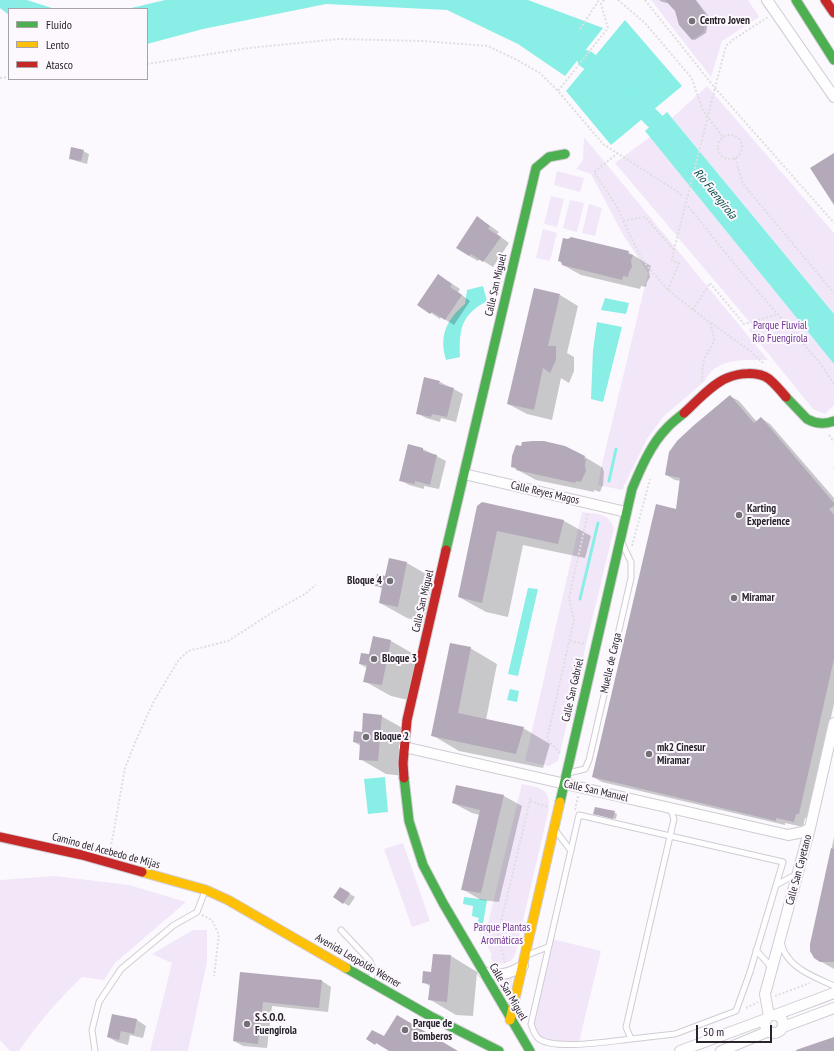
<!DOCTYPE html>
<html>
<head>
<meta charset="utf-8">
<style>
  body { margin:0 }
  #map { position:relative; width:834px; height:1051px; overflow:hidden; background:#fbf9fd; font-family:"PT Sans Narrow",sans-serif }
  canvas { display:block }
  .legend { position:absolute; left:8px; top:8px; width:140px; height:72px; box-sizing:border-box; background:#fcf8fe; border:1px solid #a8a3ab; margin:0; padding:5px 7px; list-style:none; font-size:12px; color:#2a242e }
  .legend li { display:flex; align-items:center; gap:8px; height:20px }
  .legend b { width:20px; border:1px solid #a8a3ab }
  .scale { position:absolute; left:696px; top:1025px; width:76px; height:18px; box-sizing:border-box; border:2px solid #2a242e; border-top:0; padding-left:5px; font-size:12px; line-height:14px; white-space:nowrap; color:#2a242e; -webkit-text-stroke:3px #fcf8fe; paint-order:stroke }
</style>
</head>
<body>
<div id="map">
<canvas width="834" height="1051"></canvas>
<ul class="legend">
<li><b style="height:5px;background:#4caf50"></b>Fluido</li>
<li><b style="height:5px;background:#ffc107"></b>Lento</li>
<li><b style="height:5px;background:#c62828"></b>Atasco</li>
</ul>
<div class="scale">50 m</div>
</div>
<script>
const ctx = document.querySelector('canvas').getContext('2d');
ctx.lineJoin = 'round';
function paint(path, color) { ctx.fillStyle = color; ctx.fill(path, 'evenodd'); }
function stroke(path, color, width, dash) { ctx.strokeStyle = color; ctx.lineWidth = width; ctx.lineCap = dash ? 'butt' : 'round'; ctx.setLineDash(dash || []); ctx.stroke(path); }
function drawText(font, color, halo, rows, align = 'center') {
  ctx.font = font + ' "PT Sans Narrow",sans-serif'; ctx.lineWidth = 4; ctx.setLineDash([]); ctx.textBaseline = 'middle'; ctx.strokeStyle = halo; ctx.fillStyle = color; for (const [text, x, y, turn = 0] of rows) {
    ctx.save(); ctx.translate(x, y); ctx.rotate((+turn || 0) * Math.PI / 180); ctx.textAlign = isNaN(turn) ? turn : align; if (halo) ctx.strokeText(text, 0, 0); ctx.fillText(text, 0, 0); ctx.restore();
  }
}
paint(new Path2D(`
  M 651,0 L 748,0 L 759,17 L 722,41 L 711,77 Z
  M 707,86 L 834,233 L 834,314 L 672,118 Z
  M 584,137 L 768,360 C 746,360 715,357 705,381 L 663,417 L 647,439 L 622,490 L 598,485 L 601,468 L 648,273 L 622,233 L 591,174 L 576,169 L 583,160 Z
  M 650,137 L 834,364 L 834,405 L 825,414 L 813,409 L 749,330 L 753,326 L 615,163 Z
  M 557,171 L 584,178 L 580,192 L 554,185 Z
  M 551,196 L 564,199 L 557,227 L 544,224 Z
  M 570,200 L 584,203 L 577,232 L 563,228 Z
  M 589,204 L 602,208 L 595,236 L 582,233 Z
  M 543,229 L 557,233 L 550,261 L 536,258 Z
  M 582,512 C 596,514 610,513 614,529 L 558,761 L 549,766 L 525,761 Z
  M 522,784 C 539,788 550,787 549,808 L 515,955 L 511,961 L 495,965 L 490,957 L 492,956 L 482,932 L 486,931 Z
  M 403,843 L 430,921 L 412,927 L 384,849 Z
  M 55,876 L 129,885 L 186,902 L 115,963 L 104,980 L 82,977 C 59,999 37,1024 19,1051 L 10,1051 L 0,1040 L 0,880 Z
  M 193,930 L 207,930 L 207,962 L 188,1051 L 150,1051 L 172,963 L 152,954 Z
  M 552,939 L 601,951 L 579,1042 C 560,1042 540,1046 534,1023 Z
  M 513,975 L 510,998 L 495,977 Z`), '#f1e7f9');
paint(new Path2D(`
  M 0,0 L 27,0 L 55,9 L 9,9 L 9,15 L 0,8 Z
  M 165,0 L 528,0 L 603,28 L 565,76 L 518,44 L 447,10 L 326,4 L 203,29 L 147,44 L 147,9 L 127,9 Z
  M 625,20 L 682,86 L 611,145 L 566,91 Z
  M 667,112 L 834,314 L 834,364 L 645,131 Z
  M 483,286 L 487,301 C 461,315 459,329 460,357 L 446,360 C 439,336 446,320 465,304 L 467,290 Z
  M 605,298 L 629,303 L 626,314 L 601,310 Z
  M 597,322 L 622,327 L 603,402 L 591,399 L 593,350 Z
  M 528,588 L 538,589 L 518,676 L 508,674 Z
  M 510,689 L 519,691 L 517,702 L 507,700 Z
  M 385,777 L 388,812 L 368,814 L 364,779 Z
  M 464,897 L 487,900 L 483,924 L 477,923 L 479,918 L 472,916 L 473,906 L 463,904 Z`), '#88eee6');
paint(new Path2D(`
  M 659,0 L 696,0 L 709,17 L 706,33 L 695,40 L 692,39 L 676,10 L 668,3 L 662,2 Z
  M 83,151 L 89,154 L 87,164 L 76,161 L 70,158 Z
  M 486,223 L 499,232 L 497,234 L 509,243 L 493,267 L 480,259 L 478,261 L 469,256 Z
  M 628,252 L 651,266 L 649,272 L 650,277 L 647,282 L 646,287 L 641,286 L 640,289 L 581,275 L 563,265 Z
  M 448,281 L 460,289 L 458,292 L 470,301 L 454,325 L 441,317 L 440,319 L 419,305 Z
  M 560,295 L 578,306 L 567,353 L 574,357 L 574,371 L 569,383 L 561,378 L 552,420 L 527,414 L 508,404 Z
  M 440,382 L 463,394 L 456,422 L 441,418 L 440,422 L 426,418 L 417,413 Z
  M 730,396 L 739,401 L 757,422 L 761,418 L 770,424 L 834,498 L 834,704 L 808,819 L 805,818 L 803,827 L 785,823 L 785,825 L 602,782 L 593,777 L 677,511 L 681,481 L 675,480 L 666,475 Z
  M 408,445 L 423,449 L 446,461 L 439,489 L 424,486 L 424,489 L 409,485 L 400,480 Z
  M 575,451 L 603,468 L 603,470 L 604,471 L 603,485 L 600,492 L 594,490 L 594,492 L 536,480 L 512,467 Z
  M 482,503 L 564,521 L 591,536 L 585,558 L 523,545 L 508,617 L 486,612 L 459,597 Z
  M 407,563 L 433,578 L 424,622 L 407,618 L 380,603 L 383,589 L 376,585 Z
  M 391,641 L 417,656 L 408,700 L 391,696 L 364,681 L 367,668 L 360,664 Z
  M 470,648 L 497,664 L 486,720 L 523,728 L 550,744 L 543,768 L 459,751 L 432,735 Z
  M 381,716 L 408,731 L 404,776 L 386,774 L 360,759 L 361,746 L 354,742 Z
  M 457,787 L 504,796 L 522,806 L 499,902 L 481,900 L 462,889 L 480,815 L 472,813 L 453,803 Z
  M 614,812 L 617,814 L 616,819 L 594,814 Z
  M 834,837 L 834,969 L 820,961 L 811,944 Z
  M 340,888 L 355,897 L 349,906 L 334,897 Z
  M 451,956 L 477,972 L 473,1016 L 456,1015 L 429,999 L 430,986 L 423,982 Z
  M 241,973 L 322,981 L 331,987 L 328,1012 L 272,1006 L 267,1048 L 243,1046 L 234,1041 Z
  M 113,1015 L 137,1020 L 146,1026 L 143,1038 L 130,1035 L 128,1045 L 117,1042 L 108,1037 Z`), '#0003');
stroke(new Path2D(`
  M 609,481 L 616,449
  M 580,599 L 598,523`), '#88eee6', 3);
stroke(new Path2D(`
  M 586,59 L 609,76
  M 632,98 L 656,122 L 671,141`), '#88eee6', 18);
paint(new Path2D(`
  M 665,0 L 695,0 L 706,15 L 704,32 L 692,40 L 679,25 L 675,11 Z
  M 71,147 L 84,150 L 81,161 L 69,159 Z
  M 834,153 L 834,205 L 810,168 Z
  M 477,216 L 490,226 L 488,229 L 501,237 L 483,262 L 471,254 L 469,256 L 456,248 Z
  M 571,237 L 629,251 L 628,254 L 633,255 L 631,261 L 632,267 L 629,272 L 628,277 L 623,276 L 622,280 L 562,265 L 561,262 L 558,261 L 563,238 L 568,239 Z
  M 438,274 L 452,284 L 450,287 L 462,295 L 445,320 L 432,312 L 430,314 L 417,305 Z
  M 534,288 L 560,294 L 548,346 L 556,346 L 556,360 L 550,373 L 543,368 L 534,410 L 507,404 Z
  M 424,377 L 440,381 L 439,384 L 454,388 L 447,417 L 432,414 L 431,417 L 416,414 Z
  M 730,395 L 754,423 L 761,417 L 834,503 L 834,506 L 829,509 L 834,515 L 834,659 L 799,814 L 796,814 L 794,822 L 776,818 L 776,821 L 592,777 L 656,504 L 676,509 L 680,478 L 665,475 L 669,452 L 677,441 L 693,426 Z
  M 533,441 L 544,441 L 565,446 L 585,456 L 584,459 L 586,459 L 585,465 L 586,471 L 583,477 L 581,482 L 576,481 L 575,483 L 516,470 L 517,468 L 511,467 L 512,456 L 516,445 L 521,446 L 522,442 Z
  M 408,444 L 423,448 L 423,451 L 437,455 L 430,485 L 415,481 L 415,484 L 399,481 Z
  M 482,502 L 564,520 L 558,544 L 497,531 L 482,603 L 458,597 L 477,506 Z
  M 389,558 L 407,562 L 398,607 L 379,603 L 382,587 L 375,586 L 377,574 L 385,576 Z
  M 373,636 L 391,640 L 382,685 L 363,682 L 367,665 L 359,664 L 361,653 L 369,654 Z
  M 450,643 L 471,647 L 458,713 L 524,727 L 516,754 L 431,736 Z
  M 363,713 L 382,715 L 378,761 L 359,760 L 360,743 L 353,742 L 354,731 L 362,732 Z
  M 456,785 L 504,795 L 481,893 L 461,890 L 480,810 L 452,803 Z
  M 595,807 L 615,811 L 613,819 L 593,814 Z
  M 831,848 L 834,849 L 834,962 L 820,962 L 814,958 L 810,951 L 810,944 Z
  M 340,887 L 350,893 L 343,904 L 333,897 Z
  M 433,954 L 451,955 L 447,1002 L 428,1000 L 430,984 L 422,983 L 423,971 L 431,972 Z
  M 240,972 L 322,980 L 319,1008 L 263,1002 L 258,1044 L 233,1041 Z
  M 112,1014 L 137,1019 L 134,1034 L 121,1031 L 119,1040 L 107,1037 Z
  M 397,1015 L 458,1051 L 389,1051 L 376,1043 L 375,1045 L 366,1039 L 372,1030 L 384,1036 Z
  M 834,1037 L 834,1051 L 796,1051 L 796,1050 Z`), '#b3a9b9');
const lane = new Path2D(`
  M 568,773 L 585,769 L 589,760 L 631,578 L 631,562 L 622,543
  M 556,831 L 571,851
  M 776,885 L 791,877 L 797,878
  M 341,930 L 370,961 L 374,971 L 370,980
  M 781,941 C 782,945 783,950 785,953 C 794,970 817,978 834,986
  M 756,950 L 772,968
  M 527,955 L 548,947
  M 631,1039 C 611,1041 553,1051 538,1038 C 534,1034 533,1029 531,1024 L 579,815 L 783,862 L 750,972 L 736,1011 L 675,1034 L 631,1039 L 626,1027 L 674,819 L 670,808
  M 95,1051 L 92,1030 L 99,1002 L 121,969 L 174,925 L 197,912 L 205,891`);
const street = new Path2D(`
  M 767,0 L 834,97
  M 464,474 L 626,512
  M 404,747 L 788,835 L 803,832 L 810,828
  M 483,972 C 500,976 507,975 523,966
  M765 1024a9 9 0 1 1 18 0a9 9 0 1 1-18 0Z
  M 775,1015 L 834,993
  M 769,1016 L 765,994 L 810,828 L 834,723
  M 783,1027 L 834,1008
  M 680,1051 L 766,1019
  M 721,1051 L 769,1031`);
const fast = new Path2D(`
  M 796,0 L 834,60
  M 786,397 L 807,419 C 816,424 824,425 834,421
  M 446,550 L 536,168 L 549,157 L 565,154
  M 404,778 L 409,821 L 423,865 L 443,903 L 530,1051
  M 560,802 L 632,489 C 640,470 651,444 666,429 C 671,423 678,418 684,413
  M 346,968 L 430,1016 L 499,1051`);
const slow = new Path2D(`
  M 142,872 L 206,890 L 228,900 L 346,968
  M 510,1020 L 560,802`);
const jam = new Path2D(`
  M 825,0 L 834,13
  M 684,413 C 696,402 712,384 727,378 C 739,373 758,371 769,379 C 775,384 781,391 786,397
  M 404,778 L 403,763 L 407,720 L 446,550
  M 0,837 L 82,855 L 142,872`);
stroke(lane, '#d0ccd3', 7);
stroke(street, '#d0ccd3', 12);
stroke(fast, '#d0ccd3', 11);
stroke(slow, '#d0ccd3', 11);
stroke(jam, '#d0ccd3', 11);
stroke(new Path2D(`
  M 604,0 L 601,4 L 608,28 L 558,91 L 603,144 L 678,192 L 682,196
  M 618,0 L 645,23 L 690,76 L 692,79 L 703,111 L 723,137
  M 645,0 L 715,88 L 834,223
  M 580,29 L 599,0
  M 147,64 L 249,48 L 339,39 L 423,41 L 488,46 L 517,60 L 540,73 L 558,91
  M 0,78 L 9,77
  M 715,88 L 726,46 L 734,39 L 768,17
  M718 147a12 12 0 1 1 24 0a12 12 0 1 1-24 0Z
  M 618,153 L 594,172 L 616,205 L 636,248 L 647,266 L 668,290 L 710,323 L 713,333 L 714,340 L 711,348 L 705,357 L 703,363 L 702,381
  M 735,158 L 743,184 L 834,293
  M 688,206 L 736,266 L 820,363 L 834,384
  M 623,221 L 645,217 L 674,250 L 672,261 L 679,263 L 668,290
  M 693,310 L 710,283 L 744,324 L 779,314
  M 711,323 L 749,350 L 763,363
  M 829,435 L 834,442
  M 834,468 L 834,469
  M 632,546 L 650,479
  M 570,641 L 585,644
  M 560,753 L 547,739 L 574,620 L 569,598 L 588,513
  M 530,801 L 548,807
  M 575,810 L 578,796
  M 110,852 L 125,768 L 137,738 L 154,701 L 178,661 L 188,651 L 228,641 L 273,612 L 305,594 L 316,585
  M 202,915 L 212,920 L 219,935 L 214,976
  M 505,963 L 498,935 L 531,796
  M 775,996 L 810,983
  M 746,1008 L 758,1002`), '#dfdedf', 2, [2, 2]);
stroke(lane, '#fefeff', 5);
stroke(street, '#fefeff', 10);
stroke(fast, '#4caf50', 9);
stroke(slow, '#ffc107', 9);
stroke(jam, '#c62828', 9);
stroke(new Path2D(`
  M 674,250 L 715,88`), '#dfdedf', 2, [2, 2]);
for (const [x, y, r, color] of [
  [692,21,4,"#736f76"],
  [739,515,4,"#736f76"],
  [390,581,4,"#736f76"],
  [734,598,4,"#736f76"],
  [374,659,4,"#736f76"],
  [366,737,4,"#736f76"],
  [649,754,4,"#736f76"],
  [247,1024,4,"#736f76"],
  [405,1030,4,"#736f76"]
]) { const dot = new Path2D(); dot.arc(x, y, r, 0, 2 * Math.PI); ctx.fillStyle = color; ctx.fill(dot); stroke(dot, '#fcf8fe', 1.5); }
drawText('bold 11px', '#2a242e', '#fcf8fe', [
  ["Centro Joven",700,21],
  ["Karting",747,509],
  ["Experience",747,522],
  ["Bloque 4",382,581,"right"],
  ["Miramar",742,598],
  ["Bloque 3",382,659],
  ["Bloque 2",374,737],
  ["mk2 Cinesur",657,748],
  ["Miramar",657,761],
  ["S.S.O.O.",255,1018],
  ["Fuengirola",255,1031],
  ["Parque de",413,1024],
  ["Bomberos",413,1037]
], 'left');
drawText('11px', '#2a242e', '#fcf8fe', [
  ["Calle San Miguel",496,285,-77],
  ["Calle Reyes Magos",545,493,13],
  ["Calle San Miguel",423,601,-77],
  ["Muelle de Carga",611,663,-77],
  ["Calle San Gabriel",573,690,-77],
  ["Calle San Manuel",596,791,13],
  ["Camino del Acebedo de Mijas",106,851,15],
  ["Calle San Cayetano",799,870,-75],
  ["Avenida Leopoldo Werner",358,961,30],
  ["Calle San Miguel",508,992,60]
]);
drawText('11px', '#6e3291', '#fcf8fe', [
  ["Parque Fluvial",780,326],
  ["Rio Fuengirola",780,339],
  ["Parque Plantas",502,928],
  ["Aromáticas",502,941]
]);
drawText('italic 12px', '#0a4c47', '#fcf8fe', [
  ["Rio Fuengirola",715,194,51]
]);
</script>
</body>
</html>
